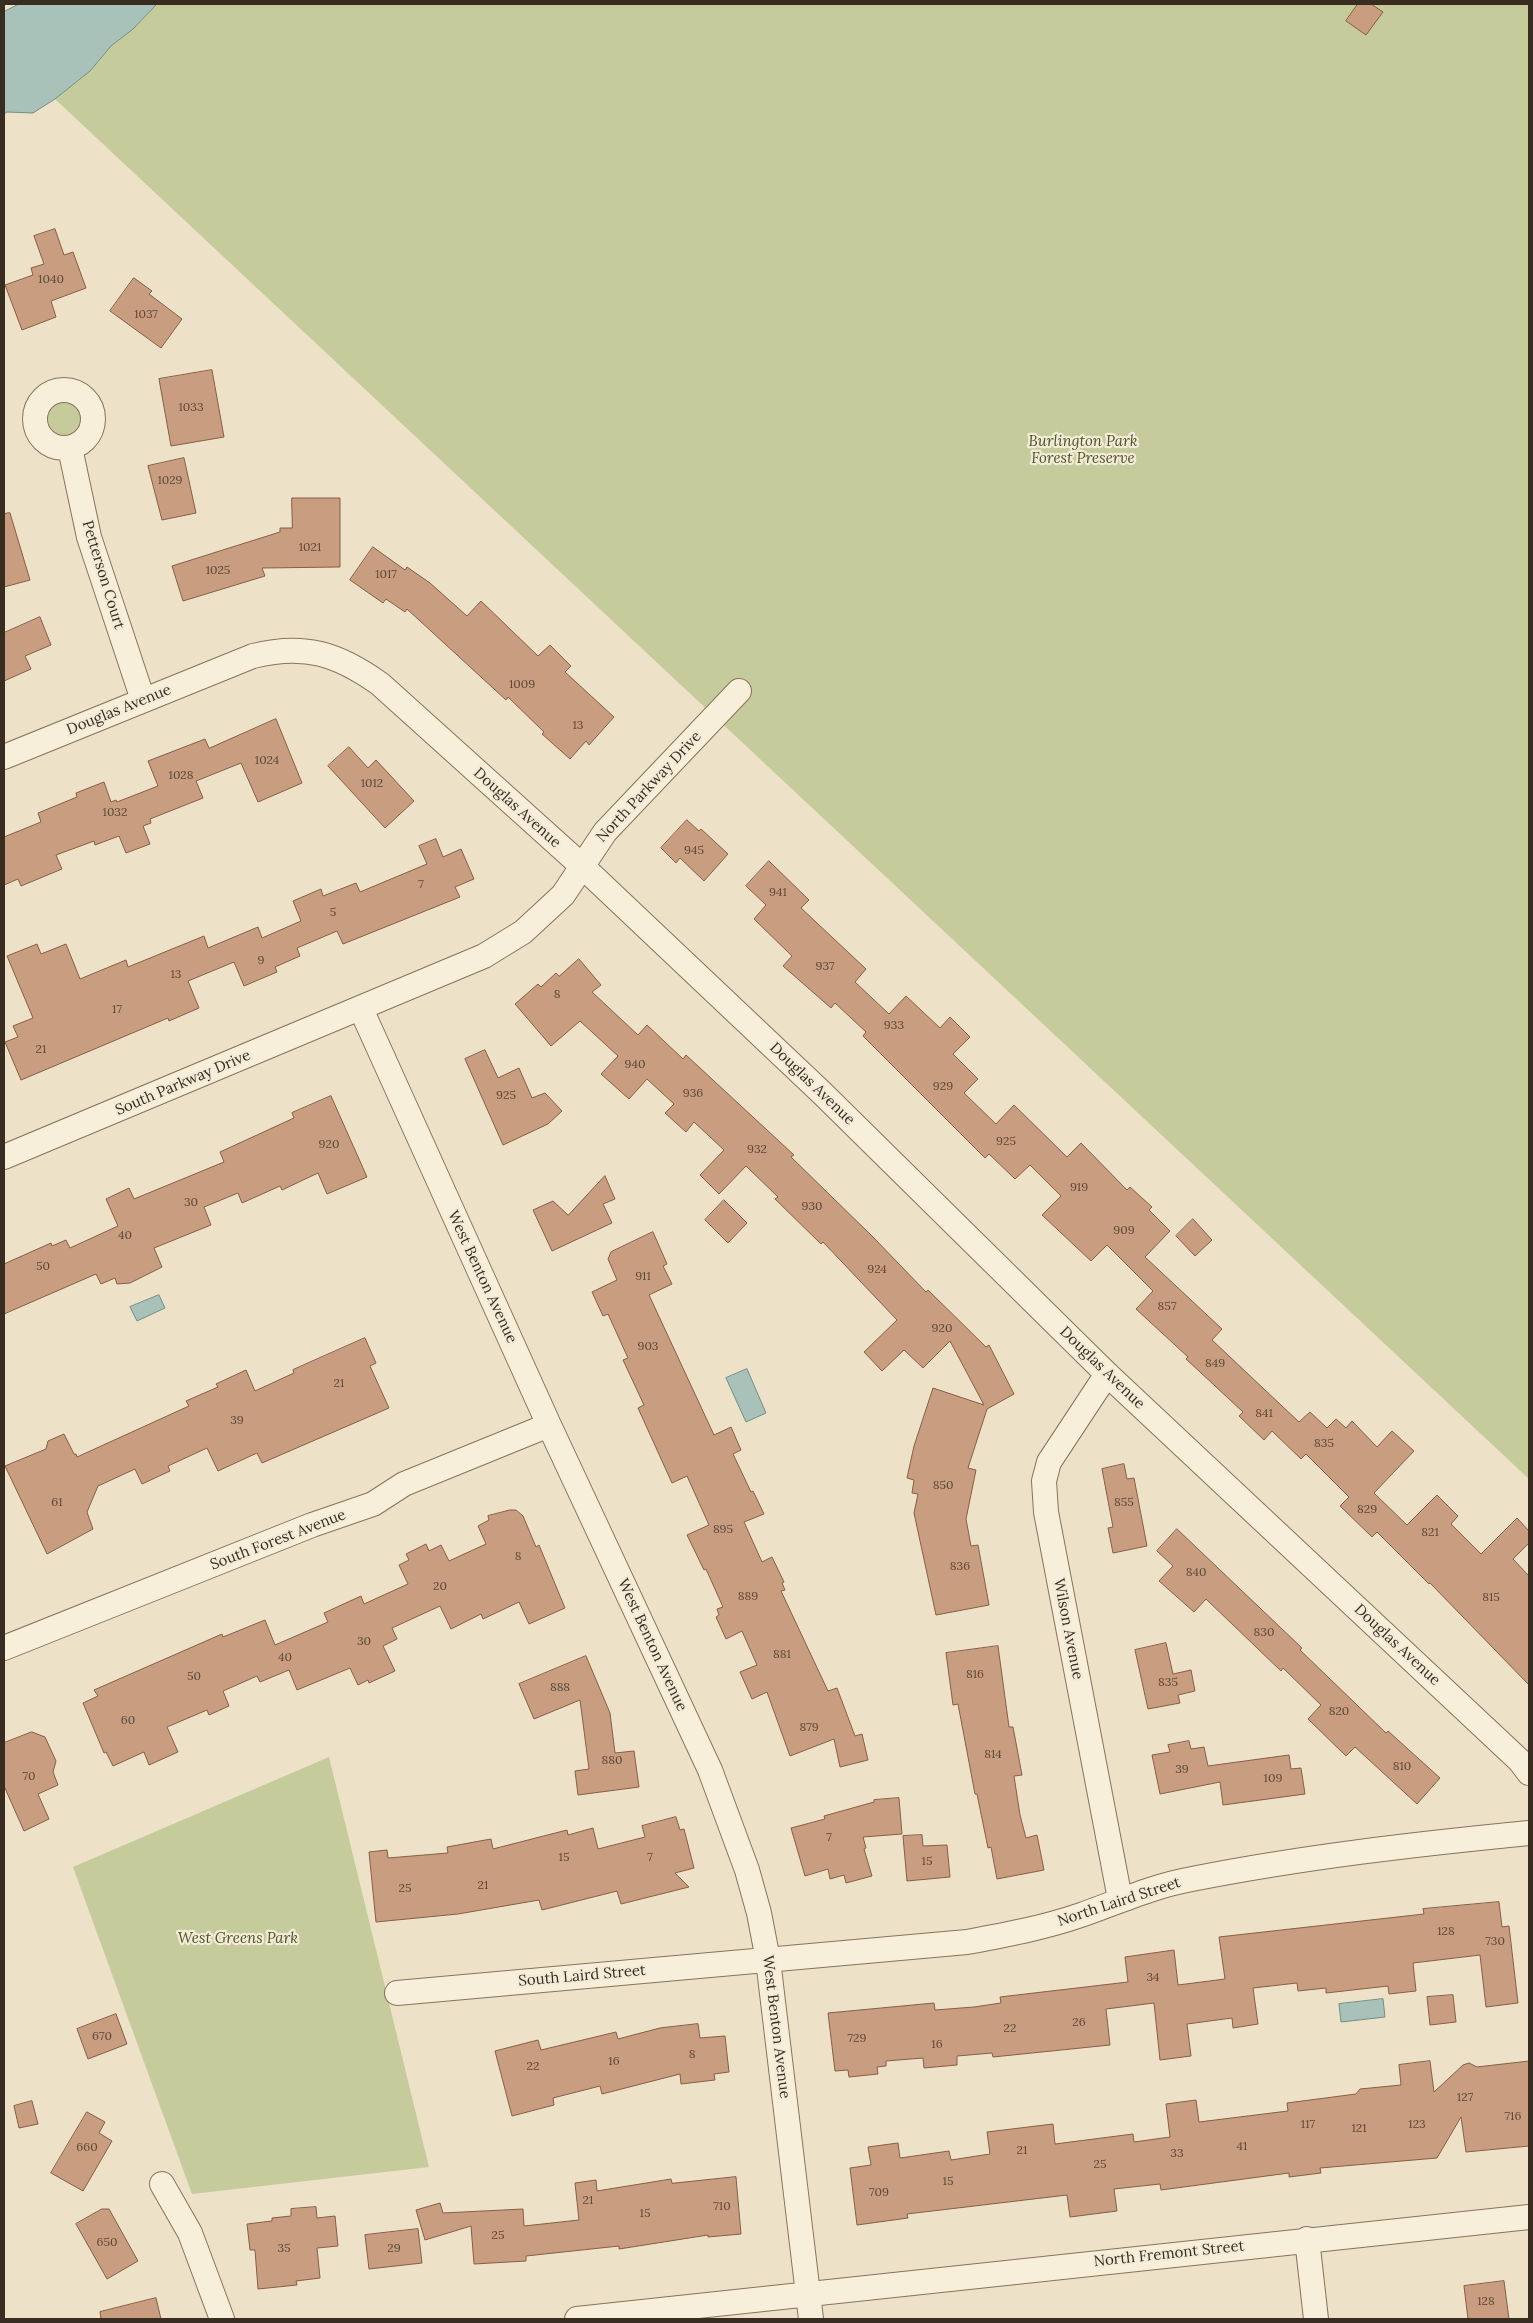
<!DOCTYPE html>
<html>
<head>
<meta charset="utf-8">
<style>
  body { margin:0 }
  #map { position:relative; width:1533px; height:2323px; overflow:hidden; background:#ede1c7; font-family:Lora,serif }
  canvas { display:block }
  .frame { position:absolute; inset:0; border:5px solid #392c20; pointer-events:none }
</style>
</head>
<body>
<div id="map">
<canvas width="1533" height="2323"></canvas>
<div class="frame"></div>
</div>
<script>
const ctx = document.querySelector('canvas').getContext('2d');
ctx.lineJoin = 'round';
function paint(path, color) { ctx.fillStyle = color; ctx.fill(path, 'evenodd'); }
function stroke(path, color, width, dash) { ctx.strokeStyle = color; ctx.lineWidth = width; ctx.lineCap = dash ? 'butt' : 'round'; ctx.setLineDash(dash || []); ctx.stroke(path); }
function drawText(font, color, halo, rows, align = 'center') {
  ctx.font = font + ' Lora,serif'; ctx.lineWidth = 4.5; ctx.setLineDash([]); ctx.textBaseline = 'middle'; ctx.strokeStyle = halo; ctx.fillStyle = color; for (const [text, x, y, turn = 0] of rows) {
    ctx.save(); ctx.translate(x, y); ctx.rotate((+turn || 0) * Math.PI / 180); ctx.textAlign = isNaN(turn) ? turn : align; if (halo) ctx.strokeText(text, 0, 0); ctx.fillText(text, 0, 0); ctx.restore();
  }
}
paint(new Path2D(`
  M 157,4 L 1529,4 L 1529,1479 L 55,99 L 90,71 L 111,46 L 133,29 Z
  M48 419a17 17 0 1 1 34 0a17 17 0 1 1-34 0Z
  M 329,1757 L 429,2167 L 192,2194 L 73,1867 Z`), '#c5cb9b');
const water = new Path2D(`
  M 19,4 L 157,4 L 133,29 L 111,46 L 90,71 L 55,99 L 33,113 L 7,112 L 4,114 L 4,12 Z
  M 159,1295 L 165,1308 L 137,1321 L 130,1307 Z
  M 747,1369 L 766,1413 L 746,1422 L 726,1378 Z
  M 1383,1999 L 1385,2017 L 1341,2022 L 1339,2004 Z`);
paint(water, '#a8c1b9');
stroke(water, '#6f8f87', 1);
const building = new Path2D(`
  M 1358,4 L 1371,4 L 1383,12 L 1366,35 L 1346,21 Z
  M 55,229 L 64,255 L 73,252 L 86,288 L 51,301 L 56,317 L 22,330 L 5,285 L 33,275 L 31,268 L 44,264 L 34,236 Z
  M 134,278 L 152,291 L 149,294 L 182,319 L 161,348 L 110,311 Z
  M 212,370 L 224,437 L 171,446 L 159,379 Z
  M 184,458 L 196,513 L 162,520 L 148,466 Z
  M 292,498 L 340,498 L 340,567 L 262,568 L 265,576 L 183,601 L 172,566 L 280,532 L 280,528 L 292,528 Z
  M 10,513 L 30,580 L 4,587 L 4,514 Z
  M 373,547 L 405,570 L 407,567 L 430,583 L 467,616 L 481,601 L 538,656 L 550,645 L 571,666 L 565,672 L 614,717 L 589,745 L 586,741 L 570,759 L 542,734 L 544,732 L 508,697 L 506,700 L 407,609 L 405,612 L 386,599 L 383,603 L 350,580 Z
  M 40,617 L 51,645 L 25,656 L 31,669 L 4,681 L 4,633 Z
  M 276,719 L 302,783 L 258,802 L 241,763 L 196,781 L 203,798 L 150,819 L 151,823 L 143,826 L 150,844 L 126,853 L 119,836 L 95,845 L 94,841 L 56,855 L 62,869 L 21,886 L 18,879 L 4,885 L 4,837 L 41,822 L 38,813 L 77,797 L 76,793 L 104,782 L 111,802 L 116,800 L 117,802 L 158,786 L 148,761 L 205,739 L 209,748 Z
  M 349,747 L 368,768 L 376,760 L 414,801 L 385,828 L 328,766 Z
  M 687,820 L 699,831 L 701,829 L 728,854 L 704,881 L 680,858 L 676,863 L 661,848 Z
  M 436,839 L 443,857 L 461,849 L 474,879 L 455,887 L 460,897 L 343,944 L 337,931 L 297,948 L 300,956 L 275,967 L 277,972 L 244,986 L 234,962 L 188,981 L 199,1008 L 169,1021 L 168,1018 L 21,1080 L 5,1042 L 18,1037 L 13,1026 L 33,1018 L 7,956 L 37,944 L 41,954 L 66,944 L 80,979 L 126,960 L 128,967 L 204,936 L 208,948 L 258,927 L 262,938 L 301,921 L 293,901 L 321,889 L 323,896 L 356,883 L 360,892 L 427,864 L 419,846 Z
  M 769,861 L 809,900 L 801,908 L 866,969 L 855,982 L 889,1014 L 906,996 L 940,1028 L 950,1017 L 970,1037 L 953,1054 L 978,1079 L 964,1093 L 996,1124 L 1014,1105 L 1067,1157 L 1081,1143 L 1127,1190 L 1130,1187 L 1152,1207 L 1149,1210 L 1170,1231 L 1145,1257 L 1222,1329 L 1212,1340 L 1299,1422 L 1310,1412 L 1327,1428 L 1336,1419 L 1346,1428 L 1352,1421 L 1377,1447 L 1392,1431 L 1414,1451 L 1374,1493 L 1407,1525 L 1437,1495 L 1458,1516 L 1451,1524 L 1481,1554 L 1517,1518 L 1529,1531 L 1529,1543 L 1513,1559 L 1529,1576 L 1529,1685 L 1430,1583 L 1429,1584 L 1377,1532 L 1372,1537 L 1340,1506 L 1349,1497 L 1306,1454 L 1301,1459 L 1272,1431 L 1264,1440 L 1239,1416 L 1243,1412 L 1186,1359 L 1188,1357 L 1136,1309 L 1153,1291 L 1107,1245 L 1091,1261 L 1042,1215 L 1061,1196 L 1030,1165 L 1015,1179 L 989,1154 L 985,1158 L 863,1036 L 866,1032 L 835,1003 L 831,1008 L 783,966 L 792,956 L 754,919 L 766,905 L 746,886 Z
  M 579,959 L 601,985 L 592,992 L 638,1035 L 647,1025 L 683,1059 L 686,1055 L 794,1155 L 791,1157 L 873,1237 L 926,1292 L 928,1290 L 986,1347 L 989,1345 L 1014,1394 L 987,1409 L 968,1468 L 976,1470 L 966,1519 L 971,1546 L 978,1545 L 989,1605 L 936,1615 L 914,1513 L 918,1494 L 912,1493 L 914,1480 L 907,1478 L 914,1446 L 933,1388 L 984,1405 L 950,1341 L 923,1368 L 904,1350 L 882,1371 L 864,1352 L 897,1320 L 823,1242 L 821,1244 L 775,1199 L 778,1197 L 746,1166 L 719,1194 L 700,1175 L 724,1150 L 694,1122 L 686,1132 L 665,1113 L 674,1104 L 647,1079 L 629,1099 L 601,1074 L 618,1056 L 580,1021 L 551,1046 L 515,1004 L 538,984 L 541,987 L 556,973 L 559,976 Z
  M 485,1050 L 498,1078 L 519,1068 L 532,1098 L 545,1093 L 562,1111 L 548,1124 L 503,1145 L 465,1059 Z
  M 331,1096 L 367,1177 L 327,1194 L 318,1173 L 282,1190 L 280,1186 L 242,1203 L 238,1193 L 204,1207 L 211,1225 L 154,1248 L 162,1267 L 130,1283 L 117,1284 L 115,1278 L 101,1284 L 96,1274 L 4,1314 L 4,1264 L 51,1243 L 52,1246 L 66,1240 L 70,1248 L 118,1226 L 106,1199 L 129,1188 L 134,1199 L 224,1162 L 220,1152 L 294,1118 L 292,1113 Z
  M 605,1176 L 615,1199 L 603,1204 L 612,1223 L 552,1251 L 533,1210 L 553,1201 L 568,1215 Z
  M 724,1200 L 747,1223 L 728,1243 L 705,1220 Z
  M 1193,1219 L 1212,1240 L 1195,1256 L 1176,1236 Z
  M 653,1232 L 667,1264 L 663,1266 L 672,1284 L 649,1295 L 714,1435 L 731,1427 L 741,1450 L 733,1454 L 751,1492 L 753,1491 L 764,1514 L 744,1522 L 762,1562 L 772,1557 L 784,1582 L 782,1583 L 785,1590 L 781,1591 L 828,1691 L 837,1688 L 855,1736 L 862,1734 L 868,1760 L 840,1767 L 834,1739 L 790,1756 L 767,1692 L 752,1699 L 740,1672 L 757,1665 L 742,1631 L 726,1639 L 716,1617 L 719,1615 L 717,1609 L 723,1607 L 706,1569 L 704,1570 L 687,1535 L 709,1525 L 687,1476 L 672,1483 L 638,1408 L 644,1405 L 623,1360 L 628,1358 L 608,1314 L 603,1316 L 592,1292 L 617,1280 L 608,1259 L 611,1252 Z
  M 365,1338 L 376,1363 L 370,1366 L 389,1408 L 262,1463 L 257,1453 L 218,1471 L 207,1448 L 168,1466 L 170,1471 L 142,1484 L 135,1469 L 98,1486 L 87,1512 L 93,1529 L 47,1554 L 5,1466 L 46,1449 L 48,1441 L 64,1434 L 74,1454 L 76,1454 L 77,1457 L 189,1406 L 186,1401 L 218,1387 L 216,1384 L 246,1370 L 255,1391 L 294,1373 L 293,1370 Z
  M 1124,1464 L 1127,1479 L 1134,1478 L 1147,1546 L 1113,1553 L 1108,1528 L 1113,1527 L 1102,1469 Z
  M 510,1510 L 516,1510 L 523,1516 L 536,1547 L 539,1545 L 565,1608 L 529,1624 L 519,1602 L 483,1619 L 481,1614 L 451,1629 L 440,1606 L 392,1628 L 397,1639 L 383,1646 L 395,1671 L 369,1683 L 368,1680 L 358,1685 L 350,1668 L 297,1690 L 289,1670 L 260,1682 L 257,1676 L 223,1691 L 229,1706 L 209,1715 L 207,1710 L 167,1727 L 178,1752 L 149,1765 L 144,1752 L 113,1766 L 106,1752 L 104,1753 L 83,1703 L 98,1696 L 94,1690 L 222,1634 L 223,1637 L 265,1620 L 275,1645 L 328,1622 L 324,1613 L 361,1596 L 364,1604 L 408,1584 L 399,1565 L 409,1560 L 406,1554 L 426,1544 L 429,1551 L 441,1545 L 449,1561 L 486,1544 L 478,1526 L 489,1520 L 488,1516 Z
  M 1177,1529 L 1302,1648 L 1300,1650 L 1386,1733 L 1388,1731 L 1440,1778 L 1417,1804 L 1355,1747 L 1346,1756 L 1308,1719 L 1321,1705 L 1283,1668 L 1281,1671 L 1206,1599 L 1194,1612 L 1159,1581 L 1173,1566 L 1157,1551 Z
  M 1166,1643 L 1173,1674 L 1191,1670 L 1195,1691 L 1178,1695 L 1180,1703 L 1148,1709 L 1135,1650 Z
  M 998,1646 L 1009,1727 L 1013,1727 L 1022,1775 L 1014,1776 L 1020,1815 L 1026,1838 L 1037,1835 L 1044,1870 L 997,1879 L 991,1847 L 988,1848 L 977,1794 L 975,1794 L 958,1704 L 953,1705 L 946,1653 Z
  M 586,1656 L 610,1713 L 615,1753 L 634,1751 L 639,1787 L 578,1795 L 575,1771 L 589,1769 L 580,1700 L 534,1719 L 519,1684 Z
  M 32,1732 L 45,1737 L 56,1761 L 53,1772 L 58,1785 L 38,1794 L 49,1819 L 24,1831 L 4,1786 L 4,1743 Z
  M 1189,1741 L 1191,1749 L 1204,1747 L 1208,1766 L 1289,1755 L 1291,1769 L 1301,1768 L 1305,1794 L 1223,1805 L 1220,1782 L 1160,1794 L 1152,1755 L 1170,1752 L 1168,1745 Z
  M 899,1798 L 902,1834 L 863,1837 L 866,1848 L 864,1849 L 872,1876 L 846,1883 L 844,1875 L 830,1879 L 828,1869 L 805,1876 L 791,1828 L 825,1819 L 824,1816 L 874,1802 L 874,1800 Z
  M 676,1817 L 680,1830 L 684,1829 L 694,1868 L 675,1873 L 689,1887 L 621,1904 L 617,1891 L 542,1910 L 539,1900 L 458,1914 L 376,1922 L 369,1852 L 387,1850 L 388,1858 L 448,1853 L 447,1847 L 491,1839 L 493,1849 L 567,1830 L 568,1835 L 593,1828 L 598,1849 L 645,1837 L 642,1826 Z
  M 922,1835 L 923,1846 L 947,1845 L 950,1877 L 907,1881 L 903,1836 Z
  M 1499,1902 L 1502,1927 L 1509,1926 L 1518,2003 L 1486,2007 L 1480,1955 L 1413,1963 L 1416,1991 L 1389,1994 L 1388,1986 L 1326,1993 L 1326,1988 L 1298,1991 L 1297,1983 L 1253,1988 L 1258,2024 L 1233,2028 L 1232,2018 L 1187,2024 L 1191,2056 L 1160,2060 L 1154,2003 L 1106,2009 L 1110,2045 L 993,2057 L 992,2053 L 957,2056 L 957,2065 L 924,2068 L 923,2058 L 886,2061 L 886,2066 L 877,2067 L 878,2074 L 849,2077 L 848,2070 L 835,2071 L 828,2013 L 934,2003 L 935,2010 L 974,2007 L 1001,2003 L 1000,1997 L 1128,1982 L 1125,1957 L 1174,1950 L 1178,1985 L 1225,1979 L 1219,1937 L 1424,1914 L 1423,1909 Z
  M 1453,1995 L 1456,2022 L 1430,2025 L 1427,1997 Z
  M 116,2014 L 127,2044 L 88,2059 L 77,2029 Z
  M 698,2024 L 700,2038 L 725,2036 L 729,2072 L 714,2074 L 715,2080 L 681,2084 L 680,2074 L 602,2094 L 600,2086 L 553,2098 L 554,2105 L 512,2116 L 495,2051 L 538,2040 L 541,2050 L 616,2032 L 618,2039 L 660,2028 Z
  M 1430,2061 L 1434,2092 L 1463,2065 L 1469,2063 L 1477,2067 L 1529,2061 L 1529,2146 L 1466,2152 L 1461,2117 L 1437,2158 L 1320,2168 L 1321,2173 L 1289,2177 L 1289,2173 L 1161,2190 L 1160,2184 L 1114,2189 L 1117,2211 L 1070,2217 L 1067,2195 L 907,2214 L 908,2218 L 857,2225 L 850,2168 L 871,2165 L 868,2147 L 898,2143 L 900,2158 L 949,2151 L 951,2160 L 990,2154 L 987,2132 L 1053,2124 L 1055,2144 L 1133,2134 L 1134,2142 L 1170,2137 L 1166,2104 L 1196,2100 L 1199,2122 L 1288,2111 L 1287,2103 L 1356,2094 L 1360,2089 L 1401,2085 L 1399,2065 Z
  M 32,2101 L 38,2124 L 19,2128 L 14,2106 Z
  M 87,2112 L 105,2122 L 99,2133 L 112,2141 L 83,2191 L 51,2173 Z
  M 736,2177 L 741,2234 L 708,2237 L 708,2235 L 619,2249 L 619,2246 L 526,2256 L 526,2261 L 474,2264 L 471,2226 L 425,2240 L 416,2210 L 440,2203 L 443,2213 L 523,2209 L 524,2226 L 579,2220 L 575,2183 L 596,2180 L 597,2191 L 671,2179 L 672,2183 Z
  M 316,2207 L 317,2218 L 335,2216 L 338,2246 L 317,2248 L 320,2278 L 296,2281 L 297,2285 L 258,2289 L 255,2250 L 250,2250 L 247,2224 L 272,2221 L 272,2218 L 291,2216 L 291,2209 Z
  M 102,2209 L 109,2209 L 138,2261 L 107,2279 L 76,2224 Z
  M 418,2229 L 422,2263 L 369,2269 L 365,2235 Z
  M 1504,2281 L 1509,2319 L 1468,2319 L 1464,2286 Z
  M 156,2298 L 161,2319 L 101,2319 L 100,2312 Z`);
paint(building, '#c99d7f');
stroke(building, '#865e44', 1);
const street = new Path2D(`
  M35 419a29 29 0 1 1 58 0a29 29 0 1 1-58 0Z
  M 70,448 L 89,537 L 143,700
  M 4,757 L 253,656 C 305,643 338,654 380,684 L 582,866 L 822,1093 L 1107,1374 L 1520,1761 L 1529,1773
  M 361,1009 L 549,1425 L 710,1770 L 747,1870 L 759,1913 L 768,1960 L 811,2319
  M 4,1157 L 484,956 L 523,932 L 563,895 L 605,832 L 739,691
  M 1107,1374 L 1049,1462 L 1044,1481 L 1046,1512 L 1120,1899
  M 4,1648 L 312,1525 L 373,1504 L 404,1484 L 549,1425
  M 397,1993 L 967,1942 C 1005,1935 1043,1928 1081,1915 C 1118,1902 1153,1886 1192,1879 C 1303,1857 1417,1844 1529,1833
  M 162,2184 L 190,2233 L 222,2319
  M 1307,2239 L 1316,2319
  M 577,2319 L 1529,2217`);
stroke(street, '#88735d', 26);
stroke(street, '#f8efda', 24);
drawText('12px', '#5d4838', null, [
  ["1040",51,280],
  ["1037",146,315],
  ["1033",191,408],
  ["1029",170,481],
  ["1021",310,548],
  ["1025",218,571],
  ["1017",386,575],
  ["1009",522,685],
  ["13",578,726],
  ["1024",267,761],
  ["1028",181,776],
  ["1012",372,784],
  ["1032",115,813],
  ["945",694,851],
  ["7",421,885],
  ["941",778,893],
  ["5",333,913],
  ["9",261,961],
  ["937",825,967],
  ["13",176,975],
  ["8",557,995],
  ["17",117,1010],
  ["933",894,1026],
  ["21",41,1050],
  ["940",635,1065],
  ["929",943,1087],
  ["936",693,1094],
  ["925",506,1096],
  ["925",1006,1142],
  ["920",329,1145],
  ["932",757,1150],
  ["919",1079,1188],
  ["30",191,1203],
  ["930",812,1207],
  ["909",1124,1231],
  ["40",125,1236],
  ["50",43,1267],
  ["924",877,1270],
  ["911",643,1277],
  ["857",1167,1307],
  ["920",942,1329],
  ["903",648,1347],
  ["849",1215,1364],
  ["21",339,1384],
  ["841",1264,1414],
  ["39",237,1421],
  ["835",1324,1444],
  ["850",943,1486],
  ["61",57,1503],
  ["855",1124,1503],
  ["829",1367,1510],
  ["895",723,1530],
  ["821",1430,1533],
  ["8",518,1557],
  ["836",960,1567],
  ["840",1196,1573],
  ["20",440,1587],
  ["889",748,1597],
  ["815",1491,1598],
  ["830",1264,1633],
  ["30",364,1642],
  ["881",782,1655],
  ["40",285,1658],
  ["816",975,1675],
  ["50",194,1677],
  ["835",1168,1683],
  ["888",560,1688],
  ["820",1339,1712],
  ["60",128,1721],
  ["879",809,1728],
  ["814",993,1755],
  ["880",612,1761],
  ["810",1402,1767],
  ["39",1182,1770],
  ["70",29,1777],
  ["109",1273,1779],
  ["7",829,1838],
  ["15",564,1858],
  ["7",650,1858],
  ["15",927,1862],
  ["21",483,1886],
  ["25",405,1889],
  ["128",1446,1932],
  ["730",1495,1942],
  ["34",1153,1978],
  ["26",1079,2023],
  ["22",1010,2029],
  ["670",102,2037],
  ["729",857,2039],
  ["16",937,2045],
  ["8",692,2055],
  ["16",614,2062],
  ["22",533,2067],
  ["127",1465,2098],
  ["716",1513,2117],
  ["117",1308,2125],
  ["123",1417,2125],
  ["121",1359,2129],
  ["41",1242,2147],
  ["660",87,2148],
  ["21",1022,2151],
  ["33",1177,2154],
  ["25",1100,2165],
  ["15",948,2182],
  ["709",879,2193],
  ["21",588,2201],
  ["710",722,2207],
  ["15",645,2214],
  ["25",498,2236],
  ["650",107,2243],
  ["35",284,2249],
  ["29",394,2249],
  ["128",1486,2302]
]);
drawText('italic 15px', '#495428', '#f4ebd7', [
  ["Burlington Park",1083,442],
  ["Forest Preserve",1083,459],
  ["West Greens Park",238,1939]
]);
drawText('15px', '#392c20', '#f4ebd7', [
  ["Petterson Court",103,575,73],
  ["Douglas Avenue",119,710,-22],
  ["North Parkway Drive",649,787,-47],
  ["Douglas Avenue",517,808,42],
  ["South Parkway Drive",183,1083,-23],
  ["Douglas Avenue",812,1084,44],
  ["West Benton Avenue",482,1277,65],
  ["Douglas Avenue",1102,1368,44],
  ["South Forest Avenue",278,1540,-21],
  ["Wilson Avenue",1068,1629,79],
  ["West Benton Avenue",652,1645,65],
  ["Douglas Avenue",1397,1645,43],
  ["North Laird Street",1119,1902,-18],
  ["South Laird Street",582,1976,-5],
  ["West Benton Avenue",776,2027,83],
  ["North Fremont Street",1169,2254,-6]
]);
</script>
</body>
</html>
